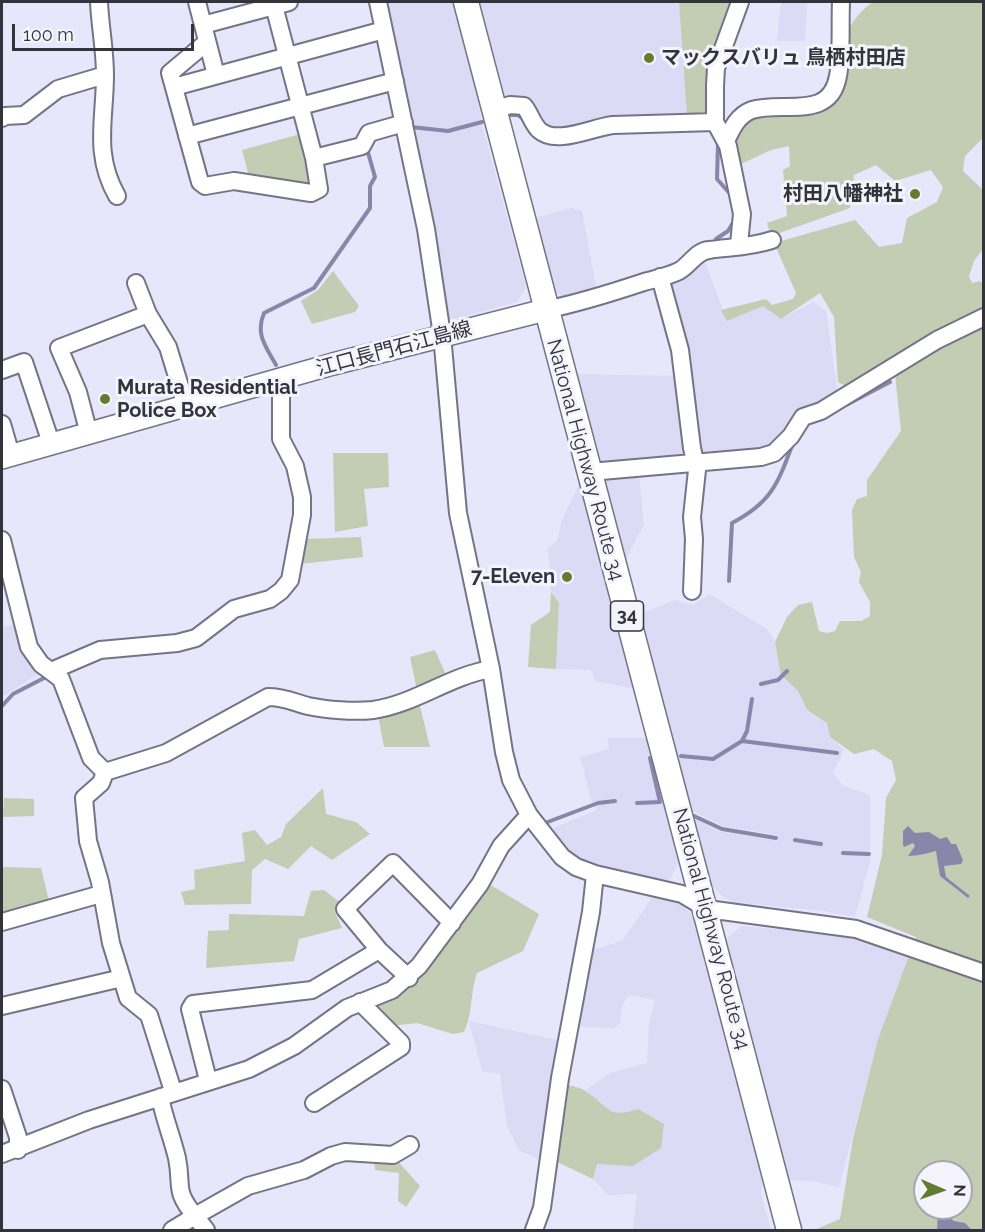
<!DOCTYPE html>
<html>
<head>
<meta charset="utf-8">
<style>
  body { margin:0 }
  #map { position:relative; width:985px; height:1232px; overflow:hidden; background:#e7e6fa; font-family:Raleway,sans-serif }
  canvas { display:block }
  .frame { position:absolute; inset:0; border:3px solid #33333b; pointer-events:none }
  .north { position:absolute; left:913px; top:1160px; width:60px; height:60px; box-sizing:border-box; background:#f5f4fd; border:2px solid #a7a7af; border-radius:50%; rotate:92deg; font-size:16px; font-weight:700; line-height:24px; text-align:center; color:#33333b }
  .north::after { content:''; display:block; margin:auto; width:21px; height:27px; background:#647c2f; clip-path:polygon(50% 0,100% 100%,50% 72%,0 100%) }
  .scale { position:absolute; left:12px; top:24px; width:182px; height:27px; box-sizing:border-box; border:3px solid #33333b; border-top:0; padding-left:8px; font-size:18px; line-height:21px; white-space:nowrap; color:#33333b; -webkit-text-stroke:4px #f5f4fd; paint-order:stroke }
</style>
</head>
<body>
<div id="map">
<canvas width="985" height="1232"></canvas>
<div class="frame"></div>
<div class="north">N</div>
<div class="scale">100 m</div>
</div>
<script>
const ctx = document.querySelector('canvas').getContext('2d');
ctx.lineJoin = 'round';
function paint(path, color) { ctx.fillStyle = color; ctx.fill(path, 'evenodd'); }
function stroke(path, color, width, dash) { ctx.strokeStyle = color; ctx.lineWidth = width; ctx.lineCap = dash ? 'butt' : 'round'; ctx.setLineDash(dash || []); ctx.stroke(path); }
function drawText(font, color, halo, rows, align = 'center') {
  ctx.font = font + ' Raleway,"Noto Sans JP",sans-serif'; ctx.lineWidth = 6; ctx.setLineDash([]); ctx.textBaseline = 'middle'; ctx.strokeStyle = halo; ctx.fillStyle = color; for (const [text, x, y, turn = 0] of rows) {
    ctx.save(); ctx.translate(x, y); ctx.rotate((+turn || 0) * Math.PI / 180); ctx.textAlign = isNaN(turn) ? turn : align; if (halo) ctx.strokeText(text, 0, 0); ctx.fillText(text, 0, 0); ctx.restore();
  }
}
paint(new Path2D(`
  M 384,2 L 456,2 L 476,80 L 481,121 L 526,287 L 517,302 L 444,322 Z
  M 479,2 L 679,2 L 687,116 L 559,130 L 542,125 L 529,100 L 520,97 L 505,99 Z
  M 772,2 L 807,2 L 805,41 L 777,41 L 781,3 Z
  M 571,208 L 582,211 L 596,287 L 565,298 L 554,291 L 536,218 Z
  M 703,257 L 727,321 L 763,306 L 781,319 L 813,302 L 826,311 L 838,395 L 767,451 L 701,458 L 665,283 Z
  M 576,374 L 680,376 L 690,470 L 639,476 L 644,524 L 626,559 Z
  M 579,485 L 636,689 L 595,681 L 591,670 L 556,669 L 559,603 L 551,592 L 548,548 L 557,541 L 562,520 Z
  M 709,594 L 767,629 L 775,642 L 781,675 L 798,691 L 807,711 L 827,723 L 830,737 L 844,750 L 833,773 L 843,786 L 870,795 L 870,862 L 855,917 L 824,911 L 732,902 L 722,896 L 712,885 L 694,819 L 722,832 L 778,841 L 778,835 L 723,826 L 692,811 L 639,614 L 675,600 L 694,605 Z
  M 22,623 L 43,671 L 2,697 L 2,627 Z
  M 607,738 L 647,738 L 678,850 L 678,864 L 669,880 L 659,883 L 585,862 L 567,852 L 549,830 L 597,810 L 592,802 L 580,757 L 609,749 Z
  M 654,895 L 680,903 L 694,917 L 763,1179 L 761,1195 L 771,1230 L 633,1230 L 637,1194 L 608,1195 L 593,1179 L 597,1164 L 633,1165 L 620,1115 L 605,1109 L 586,1090 L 610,1073 L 647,1063 L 649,1025 L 655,1000 L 629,995 L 623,1003 L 620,1023 L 614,1028 L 582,1027 L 578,1019 L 592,950 L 622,941 Z
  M 742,926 L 856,936 L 911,954 L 878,1039 L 839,1187 L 813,1181 L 786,1180 L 725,949 L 728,937 Z
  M 469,1021 L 562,1041 L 544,1162 L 519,1150 L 507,1127 L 500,1074 L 482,1071 Z`), '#dcdaf5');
paint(new Path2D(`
  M 679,2 L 736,2 L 710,115 L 687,116 Z
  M 873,2 L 983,2 L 982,139 L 965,156 L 963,171 L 983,190 L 983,249 L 974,261 L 969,276 L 972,283 L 980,281 L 983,284 L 983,310 L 967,316 L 931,340 L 847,387 L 838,382 L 834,317 L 820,293 L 781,319 L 763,306 L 727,321 L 721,310 L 766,299 L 772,305 L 793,299 L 796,293 L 774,243 L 855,220 L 879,247 L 902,243 L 907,218 L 937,202 L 943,187 L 931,170 L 895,181 L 876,165 L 854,175 L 850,208 L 771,236 L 767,223 L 787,216 L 783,170 L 790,166 L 789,146 L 771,150 L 739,165 L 735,159 L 734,136 L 744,124 L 756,116 L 816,115 L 832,102 C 839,66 839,24 873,2 Z
  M 304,133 L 313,181 L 309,187 L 250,180 L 242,150 Z
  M 333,271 L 359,306 L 355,312 L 312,324 L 301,301 L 318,290 Z
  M 983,321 L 983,1230 L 814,1230 L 840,1219 L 853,1138 L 878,1039 L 916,937 L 867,917 L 882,855 L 886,798 L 896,780 L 892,761 L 874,749 L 854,754 L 830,737 L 827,723 L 807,710 L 798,691 L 781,675 L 775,642 L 787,617 L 798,605 L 812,602 L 819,631 L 827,633 L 835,631 L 840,621 L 861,621 L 870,616 L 870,602 L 859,582 L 861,572 L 854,557 L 852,510 L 857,499 L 867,496 L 867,480 L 901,431 L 895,374 ZM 925,1172 L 961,1172 L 961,1208 L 925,1208 Z
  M 333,453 L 388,453 L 389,487 L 364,489 L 368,526 L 335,532 Z
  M 361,537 L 363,557 L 300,564 L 304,539 Z
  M 551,592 L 559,603 L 556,669 L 528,667 L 531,625 L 550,612 Z
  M 435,650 L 446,675 L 417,690 L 410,657 Z
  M 419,702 L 430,747 L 384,747 L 378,715 Z
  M 323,788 L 326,814 L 356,822 L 370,834 L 332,860 L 311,846 L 288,869 L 265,859 L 252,870 L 251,904 L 185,905 L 181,892 L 195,889 L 194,870 L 245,861 L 242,833 L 255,830 L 267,845 L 281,837 L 286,824 Z
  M 4,798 L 34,799 L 34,816 L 3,817 L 2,831 Z
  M 2,867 L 41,868 L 50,905 L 2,917 Z
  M 489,884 L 539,914 L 523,951 L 477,973 C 470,992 473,1013 464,1032 L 453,1034 L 417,1023 L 391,1026 L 367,1006 L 403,992 L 424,972 Z
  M 324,890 L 342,904 L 335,912 L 342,928 L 299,939 L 294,961 L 206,968 L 208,931 L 229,930 L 229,914 L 304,916 L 311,891 Z
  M 564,1084 C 571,1086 581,1087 587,1092 C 610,1108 607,1119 638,1109 L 664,1124 L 661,1148 L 633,1166 L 597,1164 L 593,1179 L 553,1160 Z
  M 395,1158 L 420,1186 L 406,1207 L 398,1201 L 399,1173 L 375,1170 L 374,1161 Z`), '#c3cdb4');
paint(new Path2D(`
  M 908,826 L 915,833 L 929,832 L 940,839 L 947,837 L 951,844 L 956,844 L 963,860 L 961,864 L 944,866 L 946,877 L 970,896 L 968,898 L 940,876 L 936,851 C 928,853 918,856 908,856 L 915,846 L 913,843 L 904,847 L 903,845 L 903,831 Z
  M 941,1211 L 954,1221 L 965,1223 L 972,1230 L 937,1230 L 938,1213 Z`), '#8986aa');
stroke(new Path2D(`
  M 510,115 L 518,115 L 525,120
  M 411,127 L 448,131 L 482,122
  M 718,143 L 717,179 L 732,196
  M 716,239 L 728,231 L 734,221
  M 276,365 C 266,347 255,334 264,313 L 314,288 L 370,208 L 370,186 L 375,177 L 367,149
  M 846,405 L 890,382
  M 729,581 L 732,523 C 772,502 778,483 793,443
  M 761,684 L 778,680 L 787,671
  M 2,706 L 13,694 L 46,677
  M 742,741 L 837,753
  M 681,756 L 713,759 L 742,741 L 747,731 L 752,699
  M 637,803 L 660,802 L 650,758
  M 694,816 L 722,829 L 776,838
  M 545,823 L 598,803 L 615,801
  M 795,840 L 821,844
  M 843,853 L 869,854`), '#8986aa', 4);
const minor = new Path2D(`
  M 99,2 C 100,26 105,50 105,75 C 105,119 93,154 117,196
  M 197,2 L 216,75
  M 273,2 L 314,158 L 362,146 L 369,133 L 404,123
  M 378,2 L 426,229 L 442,335 L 458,513 L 491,669 L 504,752 L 511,780 L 529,815 L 562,857 L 576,867 L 595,874 L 682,894 L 707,909 L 856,929 L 984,973
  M 203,25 L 289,2
  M 207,42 L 170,73 L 200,182 L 205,186 L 234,181 L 311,193 L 319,189 L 314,158
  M 174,87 L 384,30
  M 494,110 L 510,105 L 524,106 C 530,113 532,123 539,130 C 556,146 593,127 613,125 L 715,122
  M 2,118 L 5,116 L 24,115 L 58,89 L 105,75
  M 187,136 L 395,81
  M 726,141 C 732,128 738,115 752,110 C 782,100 830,122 838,76 C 842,57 840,22 841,2
  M 739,244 L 742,214 L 728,146 L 715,122 L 715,86 L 716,68 L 740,2
  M 660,277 L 680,350 L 692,448 L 697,470 L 692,517 L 694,539 L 692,591
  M 136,283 L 148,314 L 168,347 L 186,406
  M 545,310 C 579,303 611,293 644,282 C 655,279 669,276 679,271 C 690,265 696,251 709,250 C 731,247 751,247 772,240
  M 2,370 L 24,362 L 51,443
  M 2,424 L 11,455
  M 89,434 L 78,392 L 59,348 L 148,314
  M 590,472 L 761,457 L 774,453 L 791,436 L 803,417 L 821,411 L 937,340 L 984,317
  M 2,540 L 29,647 L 41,664 L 61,679 L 91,758 L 105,772
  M 51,671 L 100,650 L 177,643 L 196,638 L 234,609 L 270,599 L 281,591 L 290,580 L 302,515 L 302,497 L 295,466 L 281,439 L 281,379
  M 2,922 L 101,894
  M 409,978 L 379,950 L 345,909 L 393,863 L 452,923
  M 2,1006 L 122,978
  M 208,1080 L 190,1009 L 193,1004 L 312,990 L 379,950
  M 2,1089 L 18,1137 L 18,1150
  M 173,1091 L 149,1015 L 128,998 L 111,943 L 100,882 L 88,841 L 84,798 L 101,783 L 105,772 L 166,753 L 268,697 C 284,697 293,702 308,706 C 327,710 354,712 373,710 C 415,704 449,676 491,669
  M 160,1097 C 164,1118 172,1137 177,1158 C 183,1187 173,1189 195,1216 L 172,1230
  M 314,1103 L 401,1047 L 401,1043 L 360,1002
  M 2,1154 L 89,1120 L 249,1069 L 294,1046 L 347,1008 L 392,990 L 419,966 L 480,884 L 501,846 L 529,815
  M 206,1230 L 195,1216 L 248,1186 L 304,1170 L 331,1156 L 345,1152 L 393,1155 L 410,1145
  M 534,1230 L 542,1208 L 560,1078 L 591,912 L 595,874`);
const major = new Path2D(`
  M 2,458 L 333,364 L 545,310`);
const highway = new Path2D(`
  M 466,2 L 789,1230`);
stroke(minor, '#757486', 20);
stroke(major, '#757486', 24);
stroke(highway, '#757486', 27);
stroke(minor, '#fff', 16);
stroke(major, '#fff', 21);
stroke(highway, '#fff', 24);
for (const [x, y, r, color] of [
  [649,58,6,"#647c2f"],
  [915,194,6,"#647c2f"],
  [105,399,6,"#647c2f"],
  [567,577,6,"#647c2f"]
]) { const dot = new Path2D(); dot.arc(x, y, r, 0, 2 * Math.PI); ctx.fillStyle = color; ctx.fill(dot); stroke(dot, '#f5f4fd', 2); }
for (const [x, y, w] of [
  [627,616,33]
]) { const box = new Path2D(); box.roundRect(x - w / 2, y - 15, w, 30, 4.5); ctx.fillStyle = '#f5f4fd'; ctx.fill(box); stroke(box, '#33333b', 1.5); }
drawText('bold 18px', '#33333b', null, [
  ["34",627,616]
]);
drawText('bold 20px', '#33333b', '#f5f4fd', [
  ["マックスバリュ 鳥栖村田店",661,58],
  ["村田八幡神社",903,194,"right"],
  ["Murata Residential",117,388],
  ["Police Box",117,411],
  ["7-Eleven",555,577,"right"]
], 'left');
drawText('20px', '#33333b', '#f5f4fd', [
  ["江口長門石江島線",394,349,-15],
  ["National Highway Route 34",585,460,75],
  ["National Highway Route 34",711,929,75]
]);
</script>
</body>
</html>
